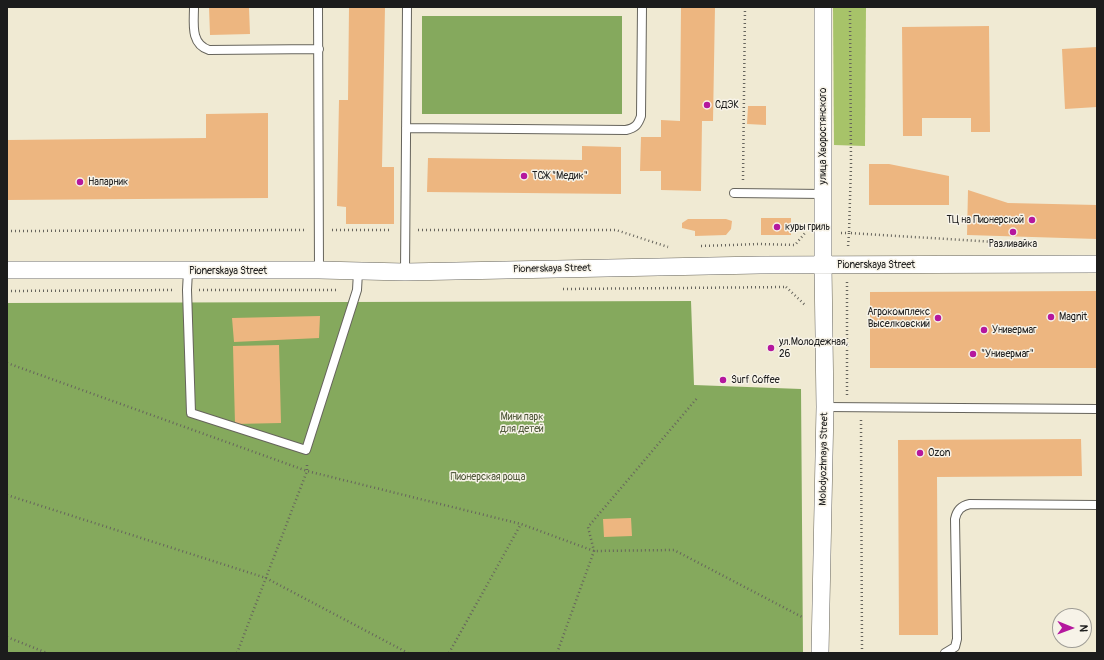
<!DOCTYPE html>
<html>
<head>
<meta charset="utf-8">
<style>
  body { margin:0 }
  #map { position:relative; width:1104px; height:660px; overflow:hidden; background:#f0ead3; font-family:Pangolin,sans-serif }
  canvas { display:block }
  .frame { position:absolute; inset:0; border:8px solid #1c1c1c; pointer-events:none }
  .north { position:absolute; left:1052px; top:608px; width:40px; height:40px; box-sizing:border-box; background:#f7f3e8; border:1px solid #9f9d96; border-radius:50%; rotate:91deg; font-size:11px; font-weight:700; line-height:16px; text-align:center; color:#1c1c1c }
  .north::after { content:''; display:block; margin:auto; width:14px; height:18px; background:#b5179e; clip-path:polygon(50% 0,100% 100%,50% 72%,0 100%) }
</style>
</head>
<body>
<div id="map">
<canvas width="1104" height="660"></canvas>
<div class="frame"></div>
<div class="north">N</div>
</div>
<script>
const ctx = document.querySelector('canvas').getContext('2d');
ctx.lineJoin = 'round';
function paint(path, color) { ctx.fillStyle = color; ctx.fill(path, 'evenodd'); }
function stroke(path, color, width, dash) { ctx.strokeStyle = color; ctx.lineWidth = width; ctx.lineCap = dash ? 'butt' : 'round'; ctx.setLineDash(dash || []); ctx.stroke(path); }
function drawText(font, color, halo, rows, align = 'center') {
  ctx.font = font + ' Pangolin,sans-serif'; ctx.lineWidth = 3; ctx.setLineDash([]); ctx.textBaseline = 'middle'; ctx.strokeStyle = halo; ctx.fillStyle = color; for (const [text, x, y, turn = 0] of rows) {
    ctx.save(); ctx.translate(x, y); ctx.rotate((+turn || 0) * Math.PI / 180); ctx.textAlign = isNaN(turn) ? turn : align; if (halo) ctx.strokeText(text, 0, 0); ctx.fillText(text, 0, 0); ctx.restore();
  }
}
paint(new Path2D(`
  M 833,7 L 866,7 L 865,146 L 834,145 Z`), '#a7c369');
paint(new Path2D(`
  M 422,16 L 622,16 L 622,114 L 422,114 Z
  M 691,301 L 694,385 L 801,389 L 803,653 L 7,653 L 7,303 Z`), '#85a95d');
paint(new Path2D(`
  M 209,7 L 249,7 L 250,34 L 210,35 Z
  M 349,7 L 385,7 L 382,167 L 394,167 L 394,224 L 346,224 L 346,207 L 337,206 L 339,100 L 348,100 Z
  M 681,7 L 715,7 L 713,121 L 702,121 L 701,191 L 661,190 L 661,171 L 640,171 L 641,137 L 661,137 L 661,120 L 680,121 Z
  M 989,26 L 990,132 L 971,132 L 971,118 L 922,118 L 922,136 L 903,136 L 902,27 Z
  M 1097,47 L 1097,107 L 1065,109 L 1062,49 Z
  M 748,106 L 766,106 L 766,125 L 747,124 Z
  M 268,113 L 268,198 L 7,200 L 7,140 L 206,138 L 206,114 Z
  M 582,146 L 621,147 L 621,194 L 427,192 L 428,158 L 582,160 Z
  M 869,164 L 889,164 L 949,176 L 949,205 L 869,205 Z
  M 968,190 L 1008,203 L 1097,205 L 1097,239 L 967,235 Z
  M 761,218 L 791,218 L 791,235 L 761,235 Z
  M 688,219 L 726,219 L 732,221 L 731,229 L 726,235 L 695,236 L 695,231 L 682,228 L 682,223 Z
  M 1097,291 L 1097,368 L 870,368 L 870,292 Z
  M 320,316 L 319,338 L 234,342 L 232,318 Z
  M 279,345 L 281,423 L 235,424 L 233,346 Z
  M 1081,439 L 1082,476 L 937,477 L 938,635 L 899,635 L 898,440 Z
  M 631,518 L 632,536 L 604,537 L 603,519 Z`), '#edb680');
const service = new Path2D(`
  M 194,7 C 194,23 190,44 209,50 L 319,49
  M 318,7 L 319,270
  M 406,128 L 626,130 C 635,128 638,125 641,116 L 642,7
  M 734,193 L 823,194
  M 188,271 L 187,290 L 191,413 L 306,450 L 357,290 L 358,272
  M 405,272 L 407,7
  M 825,407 L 1097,409
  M 945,653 L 955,647 L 957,639 L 955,519 C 957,510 961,506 970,504 L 1097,505`);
const minor = new Path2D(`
  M 7,270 L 319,270 L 405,272 L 760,265 L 1097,264
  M 820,653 L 825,407 L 823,265 L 823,7`);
stroke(service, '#66645c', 10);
stroke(minor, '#66645c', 18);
stroke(new Path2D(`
  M 850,7 L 851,165 L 849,233 L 1027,244
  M 743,180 L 745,7
  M 332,230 L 391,230
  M 418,230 L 616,230 L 668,247
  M 7,231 L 305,230
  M 841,233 L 849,233 L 848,247
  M 701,246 L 760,244 L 795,245 L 805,233
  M 847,282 L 847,395
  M 786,287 L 806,306
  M 563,289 L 786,287
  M 199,290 L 336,290
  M 7,291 L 174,290
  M 7,363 L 307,471 L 521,524 L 594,551 L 674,550 L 802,617
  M 861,420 L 862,653
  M 7,495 L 266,578 L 408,653
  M 7,637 L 47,653
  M 237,653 L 307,471 L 307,463
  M 449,653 L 521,524
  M 557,653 L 594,551 L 588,527 L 698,397`), '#66645c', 2.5, [1, 3]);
stroke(service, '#fff', 8);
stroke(minor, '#fff', 17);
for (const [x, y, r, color] of [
  [707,105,4,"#b5179e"],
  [524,176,4,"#b5179e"],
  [80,182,4,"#b5179e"],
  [1032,220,4,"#b5179e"],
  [777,227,4,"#b5179e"],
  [1013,232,4,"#b5179e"],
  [1051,317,4,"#b5179e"],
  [938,318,4,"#b5179e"],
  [984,330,4,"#b5179e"],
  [771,348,4,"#b5179e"],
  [973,354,4,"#b5179e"],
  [723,380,4,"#b5179e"],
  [920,453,4,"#b5179e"]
]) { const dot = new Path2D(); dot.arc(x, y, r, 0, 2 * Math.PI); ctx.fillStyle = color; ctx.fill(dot); stroke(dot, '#f7f3e8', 1.5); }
drawText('10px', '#1c1c1c', '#f7f3e8', [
  ["СДЭК",715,105],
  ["ТСЖ \"Медик\"",532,176],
  ["Напарник",88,182],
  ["ТЦ на Пионерской",1024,220,"right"],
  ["куры гриль",785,227],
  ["Разливайка",1013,244,"center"],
  ["Агрокомплекс",930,312,"right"],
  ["Выселковский",930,324,"right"],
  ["Magnit",1059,317],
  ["Универмаг",992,330],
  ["ул.Молодежная,",779,342],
  ["26",779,354],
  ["\"Универмаг\"",981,354],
  ["Surf Coffee",731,380],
  ["Ozon",928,453]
], 'left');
drawText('10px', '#1c1c1c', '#f7f3e8', [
  ["улица Хворостянского",823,136,-90],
  ["Pionerskaya Street",876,265],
  ["Pionerskaya Street",552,269,-1],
  ["Pionerskaya Street",228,271],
  ["Molodyozhnaya Street",824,459,-89]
]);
drawText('10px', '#4d5637', '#f7f3e8', [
  ["Мини парк",522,417],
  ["для детей",522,429],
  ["Пионерская роща",488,477]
]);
</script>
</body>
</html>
